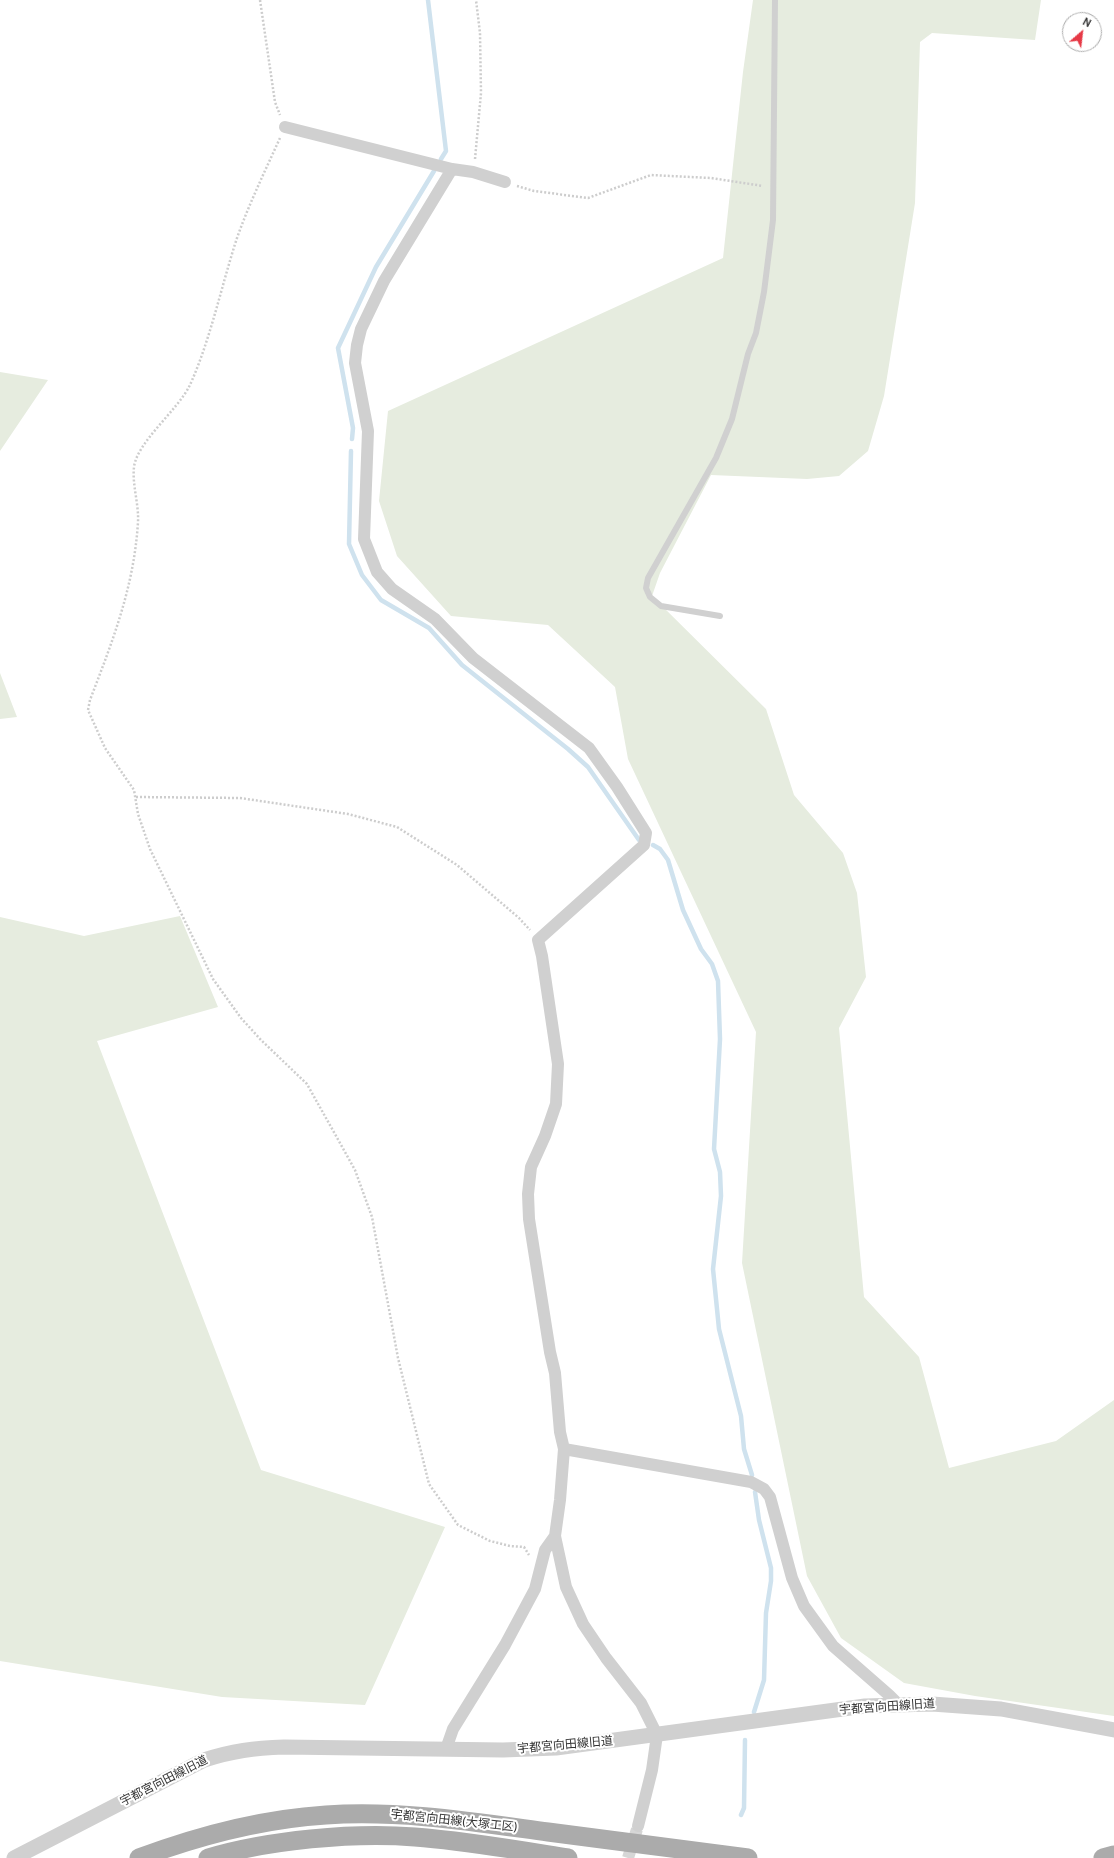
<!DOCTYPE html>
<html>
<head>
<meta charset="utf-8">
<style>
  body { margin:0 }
  #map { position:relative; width:1114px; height:1858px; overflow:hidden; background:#fff; font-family:Cabin,sans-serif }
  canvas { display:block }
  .north { position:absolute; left:1062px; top:12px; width:40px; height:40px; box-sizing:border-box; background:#fff; border:1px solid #adadad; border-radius:50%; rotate:28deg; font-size:11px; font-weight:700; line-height:16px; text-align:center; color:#333 }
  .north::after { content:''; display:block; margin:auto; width:14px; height:18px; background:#e63946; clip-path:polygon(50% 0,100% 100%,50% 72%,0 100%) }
</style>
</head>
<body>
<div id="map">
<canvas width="1114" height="1858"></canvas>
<div class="north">N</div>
</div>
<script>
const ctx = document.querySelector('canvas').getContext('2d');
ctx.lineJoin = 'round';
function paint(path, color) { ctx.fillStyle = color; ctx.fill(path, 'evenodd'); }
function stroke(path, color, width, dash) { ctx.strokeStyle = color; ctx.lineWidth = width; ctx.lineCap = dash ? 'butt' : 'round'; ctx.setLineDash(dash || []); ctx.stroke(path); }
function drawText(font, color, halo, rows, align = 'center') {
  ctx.font = font + ' Cabin,"Noto Sans JP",sans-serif'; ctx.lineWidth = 4; ctx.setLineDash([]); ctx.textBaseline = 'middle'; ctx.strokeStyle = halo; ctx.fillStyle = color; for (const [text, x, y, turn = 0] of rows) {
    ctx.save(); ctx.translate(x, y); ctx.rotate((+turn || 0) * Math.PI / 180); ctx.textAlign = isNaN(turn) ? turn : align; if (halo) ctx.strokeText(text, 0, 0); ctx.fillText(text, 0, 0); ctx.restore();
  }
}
paint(new Path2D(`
  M 753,0 L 1041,0 L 1035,40 L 932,33 L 920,42 L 915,203 L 884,396 L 868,451 L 839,476 L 807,479 L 711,475 L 660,573 L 652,596 L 766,709 L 794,795 L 843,853 L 857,893 L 866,977 L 839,1028 L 864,1297 L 919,1357 L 949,1468 L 1056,1441 L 1114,1400 L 1114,1716 L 975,1696 L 904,1683 L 841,1638 L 807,1576 L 742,1263 L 756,1032 L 628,759 L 615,687 L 548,625 L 451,616 L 397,556 L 379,501 L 388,411 L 723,258 L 743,72 Z
  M 0,372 L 48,380 L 0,451 Z
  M 0,673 L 17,717 L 0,719 Z
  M 180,916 L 218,1007 L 97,1041 L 261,1470 L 445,1527 L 365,1705 L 222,1697 L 0,1661 L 0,917 L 84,936 Z`), '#e6ecdf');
stroke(new Path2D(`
  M 428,0 L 446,151 L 441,159
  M 352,439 L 353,428 L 338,348 L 376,267 L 434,171
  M 351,451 L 349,544 L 362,575 L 381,600 L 429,628 L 462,665 L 568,749 L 588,767 L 639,840
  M 653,845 L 660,849 L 668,860 L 683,910 L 701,949 L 712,964 L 718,981 L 720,1039 L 714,1149 L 720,1172 L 721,1196 L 713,1269 L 719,1329 L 741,1416 L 744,1449 L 752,1475
  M 754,1712 L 764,1680 L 766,1613 L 771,1581 L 771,1568 L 759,1520 L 755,1492
  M 741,1815 L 744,1808 L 745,1740`), '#cfe2ee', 4.5);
stroke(new Path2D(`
  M 628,1858 L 638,1826`), '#d6d6d6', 12, [12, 6]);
stroke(new Path2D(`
  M 260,0 L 275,102 L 280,115
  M 280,138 C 265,171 249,204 237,238 C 221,287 211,338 190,385 C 178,410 137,442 134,467 C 132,485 139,504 138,522 C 134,587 113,640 90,700 L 88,710 L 105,748 L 134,790 L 138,814 L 150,849 L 213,979 L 241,1018 L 261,1040 L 307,1084 L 355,1170 L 372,1217 L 398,1358 L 429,1484 L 458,1525 L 490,1541 L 510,1546 L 524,1547 L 529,1555
  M 475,159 L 481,93 L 480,33 L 476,0
  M 517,186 L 534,191 L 588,198 L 651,175 L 711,178 L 763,186
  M 136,797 L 240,798 L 348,814 L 397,827 L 457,865 L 519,918 L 530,930`), '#cdcdcd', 2.5, [2, 2]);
stroke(new Path2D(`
  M 720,616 L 661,606 L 650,597 L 646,588 L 648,578 L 716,458 L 732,419 L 748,354 L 756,333 L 764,292 L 773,220 L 775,0`), '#d0d0d0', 6);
stroke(new Path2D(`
  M 285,127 L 452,169 L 473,172 L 505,182
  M 452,169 L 384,281 L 361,329 L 357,345 L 355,363 L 368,431 L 364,539 L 377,572 L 392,589 L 435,619 L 473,658 L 589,748 L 617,787 L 646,833 L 644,845 L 538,940 L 542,956 L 558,1064 L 556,1104 L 545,1136 L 531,1167 L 528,1194 L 529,1219 L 550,1352 L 555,1373 L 560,1432 L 564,1449 L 560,1500 L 555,1536 L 566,1587 L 583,1624 L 606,1658 L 641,1703 L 657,1735 L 652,1770 L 638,1826
  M 564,1449 L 751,1482 L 764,1489 L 770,1497 L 792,1578 L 804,1606 L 833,1646 L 889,1695 L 898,1704
  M 446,1749 L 453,1729 L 505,1645 L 535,1589 L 545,1550 L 555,1536`), '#d0d0d0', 12);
stroke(new Path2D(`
  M 14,1858 L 204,1760 C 232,1751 254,1748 284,1747 L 503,1750 L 556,1748 L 865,1706 L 932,1704 L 1001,1709 L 1114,1730`), '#d0d0d0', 15);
stroke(new Path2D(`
  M 139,1858 C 198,1836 262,1819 326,1815 C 401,1810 474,1822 548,1832 C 615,1841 681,1849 748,1858
  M 208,1858 C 268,1840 354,1832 415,1837 C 467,1841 518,1850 568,1858
  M 1103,1858 L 1114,1855`), '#ababab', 19);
drawText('12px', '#333', '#fff', [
  ["宇都宮向田線旧道",887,1707,-4],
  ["宇都宮向田線旧道",565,1745,-5],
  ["宇都宮向田線旧道",164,1781,-27],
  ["宇都宮向田線(大塚工区)",454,1821,6]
]);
</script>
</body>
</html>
